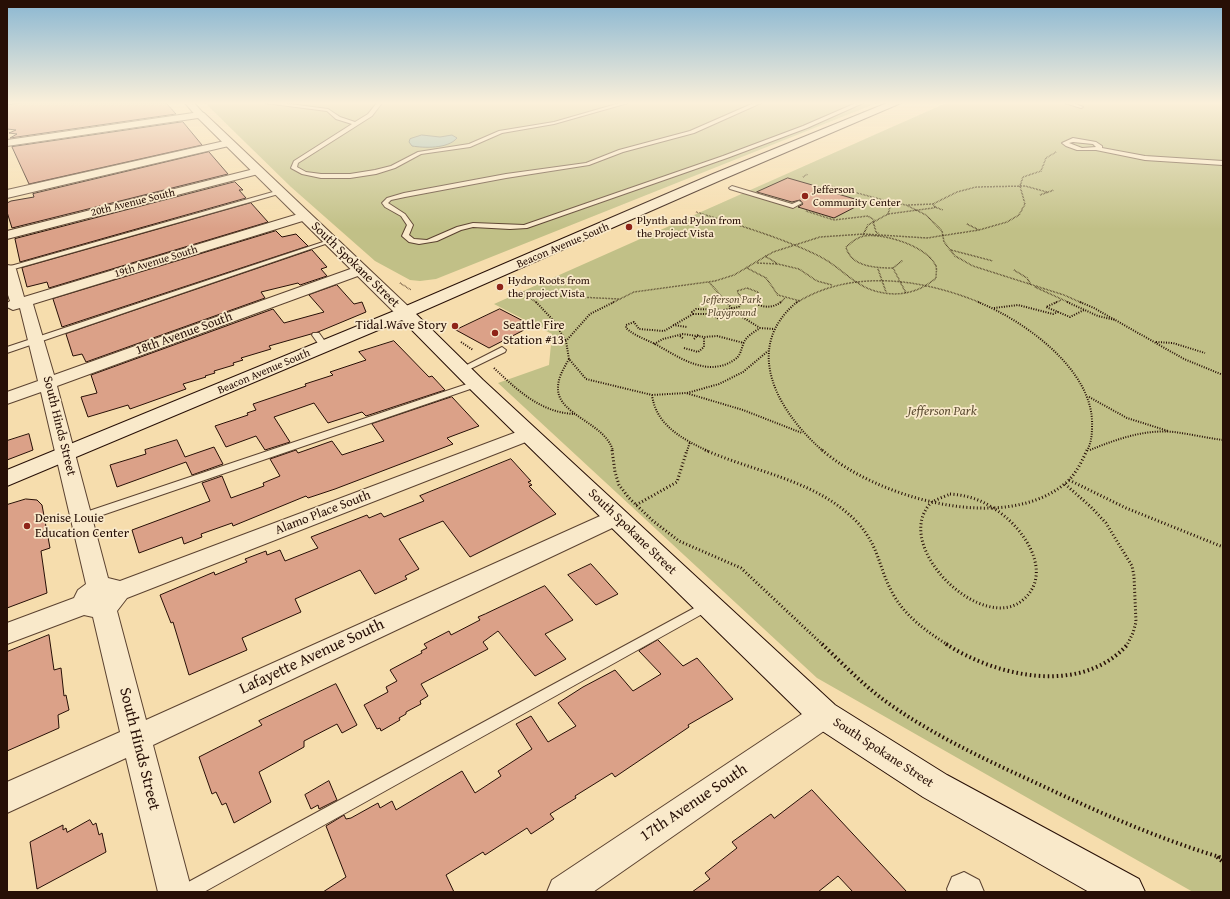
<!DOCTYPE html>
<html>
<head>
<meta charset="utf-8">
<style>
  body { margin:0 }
  #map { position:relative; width:1230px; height:899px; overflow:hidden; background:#f6ddad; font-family:"Gentium Book Plus",serif }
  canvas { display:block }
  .frame { position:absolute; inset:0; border:8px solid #270f06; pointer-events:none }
</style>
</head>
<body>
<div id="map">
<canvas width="1230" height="899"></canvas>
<div class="frame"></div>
</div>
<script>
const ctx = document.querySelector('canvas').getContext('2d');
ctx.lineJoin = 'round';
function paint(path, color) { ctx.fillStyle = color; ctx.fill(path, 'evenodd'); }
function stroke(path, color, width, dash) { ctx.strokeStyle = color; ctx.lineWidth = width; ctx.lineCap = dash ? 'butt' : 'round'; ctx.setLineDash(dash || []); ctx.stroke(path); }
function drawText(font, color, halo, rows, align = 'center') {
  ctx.font = font + ' "Gentium Book Plus",serif'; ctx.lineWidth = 3.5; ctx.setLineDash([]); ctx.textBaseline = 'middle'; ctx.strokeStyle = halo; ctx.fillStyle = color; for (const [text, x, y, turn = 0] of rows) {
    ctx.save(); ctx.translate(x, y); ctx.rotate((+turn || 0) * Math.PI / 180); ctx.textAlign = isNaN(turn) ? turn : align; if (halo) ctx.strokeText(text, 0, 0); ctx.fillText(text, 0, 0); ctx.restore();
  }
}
paint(new Path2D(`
  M 205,103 L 877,103 L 436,279 L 420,281 L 410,280 L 375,261 L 291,187 Z
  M 946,103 L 1223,103 L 1223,892 L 1193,892 L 817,678 L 498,383 L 549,365 L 552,334 L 494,304 Z`), '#c1c087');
const water = new Path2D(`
  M 422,135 L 440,137 L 452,135 L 457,138 C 448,149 424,148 412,146 L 409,142 L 410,139 Z`);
paint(water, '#9dbbb0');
stroke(water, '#6e766c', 1);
const building = new Path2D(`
  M 22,103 L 166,103 L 176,114 L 10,138 L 17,134 L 9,133 L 16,130 L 7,129 L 7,105 Z
  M 183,122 L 202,145 L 29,184 L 12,147 Z
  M 209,152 L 228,174 L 12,228 L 7,212 L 7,203 L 11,201 L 34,197 L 33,194 Z
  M 788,178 L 833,191 L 831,192 L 865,202 L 834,218 L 798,207 L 803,204 L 800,200 L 792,202 L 757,192 Z
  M 235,182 L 243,190 L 239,190 L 246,198 L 20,262 L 15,239 Z
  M 251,203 L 268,222 L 49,288 L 47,282 L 27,287 L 22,268 Z
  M 276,231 L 282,237 L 296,234 L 308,246 L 62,327 L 53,299 Z
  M 312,250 L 327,267 L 321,269 L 327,276 L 300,285 L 298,283 L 261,292 L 265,298 L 86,362 L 82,354 L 73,356 L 66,334 Z
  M 337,285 L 354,304 L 362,302 L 366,312 L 318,332 L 269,346 L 271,349 L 241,358 L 243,360 L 233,363 L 234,365 L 214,371 L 215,373 L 205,376 L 206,377 L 183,384 L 186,389 L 130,409 L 128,405 L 88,417 L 81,397 L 97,393 L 91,375 L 273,309 L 284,323 L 324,312 L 309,295 Z
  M 500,309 L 527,323 L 518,327 L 524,330 L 489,348 L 456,330 Z
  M 394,341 L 429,377 L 432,376 L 445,390 L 366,416 L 362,412 L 328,423 L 314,403 L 274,417 L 290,442 L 265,450 L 256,436 L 226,447 L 215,426 L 248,415 L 247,413 L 256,410 L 253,404 L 306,386 L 305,384 L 333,375 L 330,372 L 366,360 L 359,352 Z
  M 452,397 L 479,426 L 447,438 L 453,444 L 335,489 L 308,498 L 306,496 L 233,526 L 232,523 L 201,534 L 202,537 L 184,544 L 182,537 L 139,553 L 132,530 L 210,501 L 202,483 L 222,476 L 231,498 L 264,486 L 263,483 L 280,476 L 270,459 L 296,450 L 298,453 L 332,441 L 342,455 L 384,441 L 372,424 Z
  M 29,434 L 33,450 L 7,460 L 7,441 Z
  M 177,440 L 185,457 L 214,447 L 223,464 L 192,475 L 186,462 L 117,487 L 110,465 L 146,454 L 145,450 Z
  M 511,459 L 531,481 L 528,482 L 532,485 L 529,486 L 556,514 L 470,557 L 443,521 L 399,539 L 419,569 L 405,576 L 407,579 L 375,594 L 360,570 L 295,599 L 301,612 L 242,638 L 247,650 L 189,675 L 173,622 L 171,623 L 160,595 L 214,572 L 215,575 L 247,562 L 245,559 L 266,551 L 267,555 L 280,550 L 285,561 L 318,548 L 311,537 L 367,515 L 369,518 L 381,513 L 384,517 L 424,501 L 420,496 Z
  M 26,499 L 37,500 L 42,505 L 50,548 L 41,551 L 47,593 L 7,608 L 7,505 Z
  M 591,564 L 618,594 L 596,605 L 568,575 Z
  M 545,586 L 573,620 L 545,634 L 566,659 L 535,676 L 498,631 L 483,642 L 488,649 L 421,684 L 428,696 L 420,701 L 421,704 L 406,712 L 406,714 L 399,718 L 400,720 L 381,731 L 380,728 L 377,729 L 364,705 L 388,692 L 386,687 L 397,681 L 390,670 L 422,653 L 421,651 L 427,648 L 424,644 L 449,631 L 451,635 L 480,620 L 478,617 L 485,614 Z
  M 49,635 L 54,670 L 61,668 L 64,696 L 66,695 L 69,710 L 58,715 L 59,728 L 7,751 L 7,652 Z
  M 658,640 L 683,666 L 697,658 L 733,699 L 688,725 L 689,727 L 615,777 L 612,773 L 575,796 L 576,798 L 550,814 L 554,819 L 531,834 L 527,828 L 485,855 L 483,852 L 446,875 L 454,892 L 323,892 L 346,877 L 326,826 L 344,815 L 346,819 L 351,818 L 378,803 L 380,808 L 392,801 L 396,810 L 462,771 L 475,793 L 501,776 L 498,771 L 532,749 L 516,724 L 531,716 L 548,742 L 576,726 L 558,703 L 583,687 L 615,670 L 633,691 L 661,674 L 639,651 Z
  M 336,684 L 357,725 L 342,733 L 337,724 L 304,741 L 304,747 L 259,772 L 271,802 L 234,823 L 226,803 L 222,805 L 216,792 L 212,794 L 199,757 L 262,725 L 259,721 Z
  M 329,781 L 337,800 L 319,809 L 318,805 L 311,809 L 305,795 Z
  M 812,790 L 907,892 L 853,892 L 838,876 L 818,892 L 692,892 L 710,879 L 705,873 L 737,848 L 732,842 L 771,814 L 774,818 Z
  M 90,820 L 93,825 L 96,823 L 99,835 L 102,833 L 106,852 L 37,889 L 30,842 L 63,825 L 63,830 L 66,828 L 67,832 Z`);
paint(building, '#dba188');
stroke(building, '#270f06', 1);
const service = new Path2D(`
  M 265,103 L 282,103 L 328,109 L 340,117 L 355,122 L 368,114 L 377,103 L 382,103 L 372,116 L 298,163 L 297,167 L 306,172 L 321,174 L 350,174 L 375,170 L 391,166 L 418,152 L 469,144 L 499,131 L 554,122 L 620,103 L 628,103 L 554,124 L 502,133 L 470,147 L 421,154 L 395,168 L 376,174 L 350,178 L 321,178 L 302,174 L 291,168 L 294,161 L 352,124 L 336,119 L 327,111 Z
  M 754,103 L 761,103 L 694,133 L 623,152 L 589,165 L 506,178 L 405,197 L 391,200 L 388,203 L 405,214 L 413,225 L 409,235 L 414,239 L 427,240 L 457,227 L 473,223 L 524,225 L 723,156 L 803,126 L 856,103 L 863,103 L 807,128 L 727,158 L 527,228 L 510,229 L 473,227 L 461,230 L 437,241 L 419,244 L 409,242 L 402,236 L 407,225 L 401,216 L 385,207 L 382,203 L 387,198 L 404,193 L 506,174 L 586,163 L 619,150 L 690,131 Z
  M 1065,103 L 1073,103 L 1083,107 L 1081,108 Z
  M 1073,138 L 1096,142 L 1102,146 L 1102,148 L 1145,156 L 1223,161 L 1223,165 L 1145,160 L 1096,150 L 1077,150 L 1066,146 L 1062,143 ZM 1073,142 L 1093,144 L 1096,147 L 1082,148 L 1069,143 Z
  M 732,186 L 792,204 L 799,201 L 802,203 L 793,208 L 730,189 L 729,188 Z
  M 280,190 L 283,192 L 282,193 L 7,271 L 7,267 Z
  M 329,240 L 334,241 L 7,353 L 7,347 Z
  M 313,333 L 319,333 L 329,347 L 328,349 L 322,349 L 312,335 Z
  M 502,347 L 506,350 L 505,352 L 464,372 L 461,373 L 457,370 Z
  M 476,381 L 479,382 L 480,384 L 479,386 L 85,521 L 77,521 L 75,518 L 77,515 Z
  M 709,600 L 713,602 L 715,605 L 713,608 L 204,892 L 178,892 L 181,886 Z`);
const minor = new Path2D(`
  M 185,103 L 194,103 L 205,115 L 203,117 L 197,117 Z
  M 229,140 L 234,143 L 233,145 L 7,198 L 7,190 Z
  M 258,168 L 262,169 L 264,171 L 262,173 L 7,239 L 7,231 Z
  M 305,212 L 309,213 L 311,216 L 309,219 L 33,304 L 54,375 L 356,267 L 366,267 L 368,270 L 366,273 L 57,386 L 108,578 L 120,581 L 522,430 L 529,428 L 536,430 L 539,434 L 536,438 L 127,598 L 117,611 L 146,720 L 609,512 L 617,509 L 625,512 L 628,517 L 625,522 L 153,745 L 192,892 L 158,892 L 126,758 L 7,813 L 7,782 L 120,732 L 93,617 L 84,615 L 7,644 L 7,623 L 74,598 L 78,590 L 86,584 L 41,392 L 7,404 L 7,392 L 38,381 L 20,308 L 13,310 L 7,307 L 7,303 L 10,301 L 7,292 L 7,265 L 14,266 L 16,269 L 24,297 Z
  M 824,702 L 834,706 L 838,715 L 834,724 L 593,892 L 547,892 L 552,880 L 814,706 Z
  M 964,872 L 979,880 L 984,892 L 948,892 L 947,889 L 952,877 Z`);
const tertiary = new Path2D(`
  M 200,112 L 204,113 L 411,309 L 414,313 L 411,317 L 405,318 L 399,317 L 198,118 L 7,146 L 7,140 Z`);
const secondary = new Path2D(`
  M 887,103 L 901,103 L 721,180 L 416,314 L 483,380 L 835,705 L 947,775 L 1139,879 L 1145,892 L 1089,892 L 923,797 L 813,725 L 469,388 L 402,320 L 7,486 L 7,470 L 399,309 L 713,174 Z`);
stroke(service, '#5b4230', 2);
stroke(minor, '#5b4230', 2);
stroke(tertiary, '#5b4230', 2);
stroke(secondary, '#270f06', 2);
stroke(new Path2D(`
  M 803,177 L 808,174
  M 831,186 L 887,201 L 890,207 L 888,214 L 868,225 L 863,235
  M 1040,195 L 1054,190
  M 887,201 L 906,205 L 926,215 L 942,231 L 944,242 L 955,256 L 973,266 L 1064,295 L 1082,303
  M 908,205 L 933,204 L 957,192 L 976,187 L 1025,186 L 1047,192
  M 935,207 L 943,210
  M 806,211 L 834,220 L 868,216 L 874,220
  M 696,212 C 738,225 780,237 819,256 C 841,267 855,287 879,292 C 900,297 920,292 936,278 C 936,274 937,269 936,266 C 927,246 884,233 864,236 C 856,238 852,242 846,247 C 851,267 876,268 893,268 L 903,260
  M 888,214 L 933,208 L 935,207 L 933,204
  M 873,221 L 876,232 L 879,234
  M 967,224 L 979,230
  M 951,250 L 993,261
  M 765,256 L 778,264 L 799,269 L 817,281 L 832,285
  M 757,263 L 778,264
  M 747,268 L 766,278 L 778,295 L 800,301
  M 893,268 L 906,293
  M 878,269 L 886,292
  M 1014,270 L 1027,278 L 1031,285
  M 709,282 L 727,303
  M 400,283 L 411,290
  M 1035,287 L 1070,303
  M 520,291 L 536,295 L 619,299
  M 522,292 L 537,303
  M 612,303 L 634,292 L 715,281 L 734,275 L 773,252 L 820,237 L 864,234 L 927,238 L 979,230 L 1007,222 L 1019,215 L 1025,204 L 1020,186 L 1023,177 L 1041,171 L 1046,158 L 1056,152
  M 742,303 L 742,299 L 737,291 L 747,288 L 758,292 L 759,303
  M 780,303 L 785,298
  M 796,303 C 852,268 923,279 981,303
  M 1055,303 L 1061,300`), '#270f06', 1.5, [0.5, 1]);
stroke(new Path2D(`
  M 536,302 L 553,320 L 566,341
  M 614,302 L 590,314 L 566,341 L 569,359 L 586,379 L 652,395 C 656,425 682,439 708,451
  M 726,302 L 736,313 L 760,328
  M 759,302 L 759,305 C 767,308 774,307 781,302
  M 797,302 C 741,348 778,412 823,451
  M 978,302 C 1025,321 1095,371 1092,427 C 1092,436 1091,443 1087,451
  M 1057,302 L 1046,307 L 1070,317 L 1084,310
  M 1067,302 L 1098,316 L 1115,320
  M 1080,302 L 1094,308 L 1184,359 L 1223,375
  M 739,307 L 742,302
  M 994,308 L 1018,305 L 1053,314 L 1058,312
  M 724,310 L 696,309 L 692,312 L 693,314 L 664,331 L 639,329 L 634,322 L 626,325 L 626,328 C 635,336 645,339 655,344 C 679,357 707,378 734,360 C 741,356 741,349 744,342 C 747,336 754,332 760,328 L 774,329
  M 693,314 L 709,314 L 719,319
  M 673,325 L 687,327
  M 680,336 L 684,339
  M 694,339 L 699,334
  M 461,342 L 473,350
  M 1156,342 L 1173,343 L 1205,353
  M 654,344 L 663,339 L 683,334 L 704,337 L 717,336 L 744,343
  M 684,348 L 698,352 L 704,347 L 704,337
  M 569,359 C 564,368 558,377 558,388 C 557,415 606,423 613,451
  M 494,368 C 517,390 541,413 575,414
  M 687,393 L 719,384 L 743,372 L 768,351
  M 652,395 L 686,393 L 743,410 L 802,433
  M 1089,397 L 1127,418 L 1168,431
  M 1090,450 C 1117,439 1145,429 1174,432 C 1190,434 1207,438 1223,440
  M 687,451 L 690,442`), '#270f06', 2, [1, 1.5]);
stroke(new Path2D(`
  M 612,450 L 615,472 L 619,485 L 629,498 L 653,521 L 679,541 L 741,568 L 823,645
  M 705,450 C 757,473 817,480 858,523 C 880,548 878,567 893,594 C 905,616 927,632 948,645
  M 822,450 C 877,498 1007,536 1068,481 C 1077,472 1082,461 1087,450
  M 1069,480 L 1126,508 L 1223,547
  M 1065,484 L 1091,507 L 1106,523 L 1132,566 L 1134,576 L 1136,622 L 1133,633 L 1127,645
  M 950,494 C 965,495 980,499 993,508 C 1021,524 1055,571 1024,599 C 984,636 893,549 929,505 C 933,500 944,497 950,494 Z
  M 636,505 L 677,482 L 687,450`), '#270f06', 3, [1, 2.5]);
stroke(new Path2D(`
  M 822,644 C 843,664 864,686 888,703 C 933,735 984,759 1034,782 C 1096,811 1158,839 1223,858
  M 946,644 C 997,677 1082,696 1128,644
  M 1217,857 L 1223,862`), '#270f06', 4, [1.5, 3]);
paint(service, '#f9e9ca');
paint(minor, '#f9e9ca');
paint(tertiary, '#f9e9ca');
paint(secondary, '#f9e9ca');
stroke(new Path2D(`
  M 724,310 L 739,307`), '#270f06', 2, [1, 1.5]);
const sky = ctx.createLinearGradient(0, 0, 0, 229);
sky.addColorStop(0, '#8ab7d2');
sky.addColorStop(0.45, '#fbf0da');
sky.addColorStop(1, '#fbf0da00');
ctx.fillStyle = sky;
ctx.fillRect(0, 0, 1230, 229);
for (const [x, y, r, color] of [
  [805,196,4,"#8f2418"],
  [629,227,4,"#8f2418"],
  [500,287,4,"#8f2418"],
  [455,326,4,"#8f2418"],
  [495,333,4,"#8f2418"],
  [27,526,4,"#8f2418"]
]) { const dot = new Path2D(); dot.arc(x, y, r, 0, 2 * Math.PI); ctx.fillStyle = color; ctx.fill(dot); stroke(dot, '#f9e9ca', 1.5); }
drawText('11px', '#270f06', '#f9e9ca', [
  ["Jefferson",813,190],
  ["Community Center",813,203],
  ["Plynth and Pylon from",637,221],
  ["the Project Vista",637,234],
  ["Hydro Roots from",508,281],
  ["the project Vista",508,294]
], 'left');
drawText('11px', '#270f06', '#f9e9ca', [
  ["20th Avenue South",133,203,-14],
  ["Beacon Avenue South",563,246,-23],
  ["19th Avenue South",156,262,-17],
  ["Beacon Avenue South",264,372,-23]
]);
drawText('italic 11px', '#5d4d33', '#f9e9ca', [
  ["Jefferson Park",732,300],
  ["Playground",732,313]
]);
drawText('13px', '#270f06', '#f9e9ca', [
  ["South Spokane Street",355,265,44],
  ["18th Avenue South",184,334,-20],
  ["South Hinds Street",59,426,76],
  ["Alamo Place South",323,513,-21],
  ["South Spokane Street",632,532,44],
  ["South Spokane Street",883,753,33]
]);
drawText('13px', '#270f06', '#f9e9ca', [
  ["Tidal Wave Story",447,326,"right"],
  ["Seattle Fire",503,326],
  ["Station #13",503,341],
  ["Denise Louie",35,519],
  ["Education Center",35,534]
], 'left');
drawText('italic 13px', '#5d4d33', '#f9e9ca', [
  ["Jefferson Park",942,412]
]);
drawText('16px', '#270f06', '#f9e9ca', [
  ["Lafayette Avenue South",312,657,-25],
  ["South Hinds Street",139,749,76],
  ["17th Avenue South",694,803,-34]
]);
</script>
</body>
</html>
